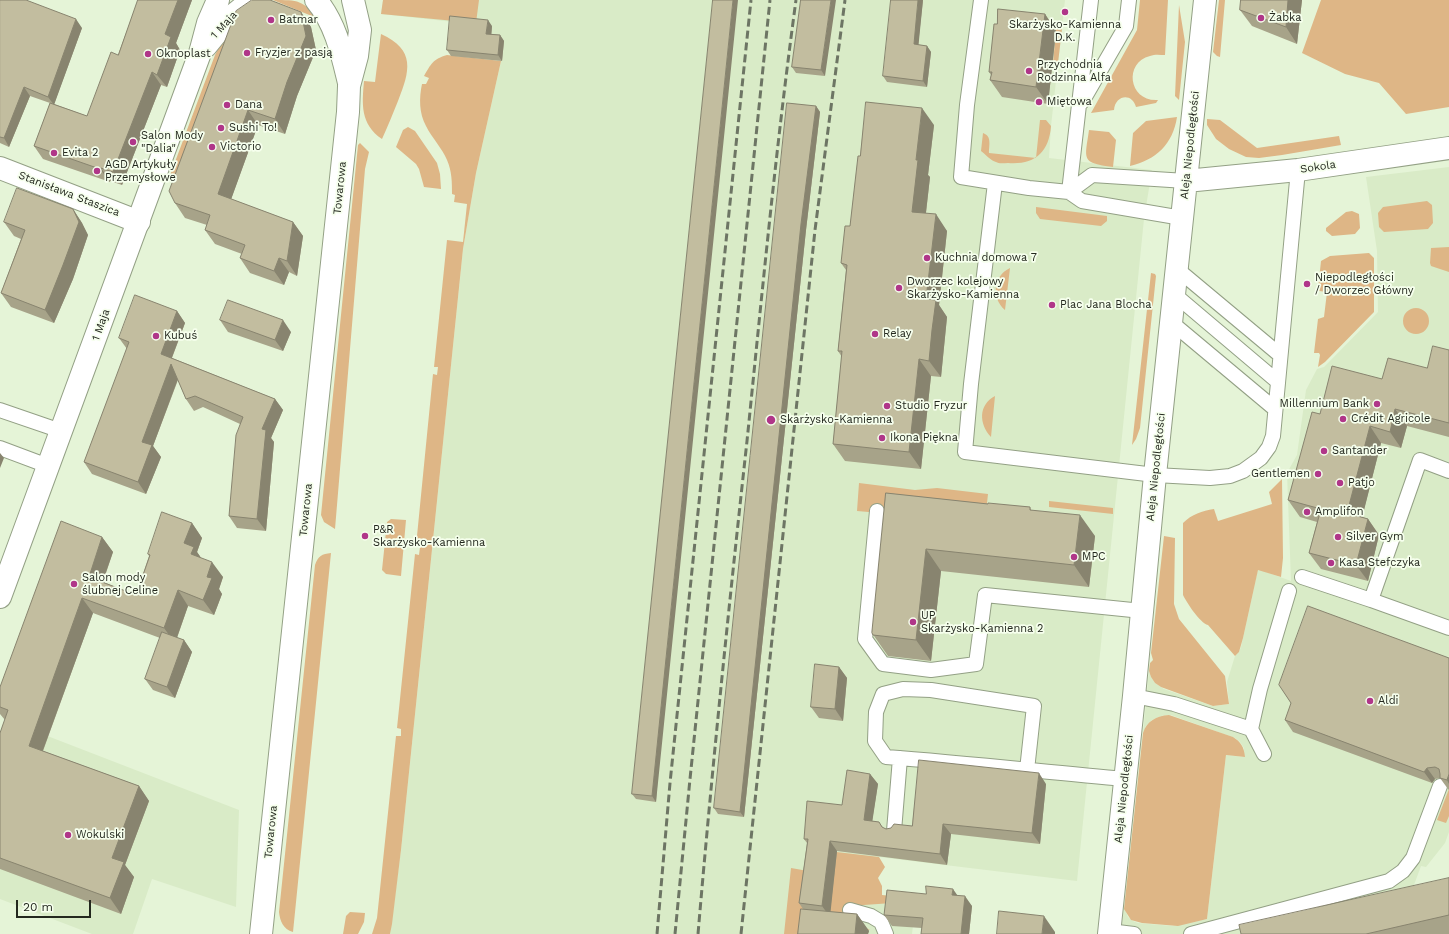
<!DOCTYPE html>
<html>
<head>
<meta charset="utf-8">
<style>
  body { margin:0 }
  #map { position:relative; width:1449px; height:934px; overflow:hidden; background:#e5f4d7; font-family:"Work Sans",sans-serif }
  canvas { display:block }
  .scale { position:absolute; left:16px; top:900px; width:75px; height:18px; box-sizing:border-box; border:2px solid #23281e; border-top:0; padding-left:5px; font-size:12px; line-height:14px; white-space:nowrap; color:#23281e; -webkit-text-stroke:3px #f6ffed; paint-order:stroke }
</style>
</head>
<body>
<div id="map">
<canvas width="1449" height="934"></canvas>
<div class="scale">20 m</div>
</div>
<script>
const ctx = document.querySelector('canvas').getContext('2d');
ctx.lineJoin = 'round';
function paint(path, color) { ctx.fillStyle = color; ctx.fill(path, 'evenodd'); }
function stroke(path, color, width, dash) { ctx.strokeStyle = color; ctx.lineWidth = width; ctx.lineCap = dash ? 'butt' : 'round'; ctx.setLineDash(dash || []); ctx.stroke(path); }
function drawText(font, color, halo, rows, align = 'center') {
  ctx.font = font + ' "Work Sans",sans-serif'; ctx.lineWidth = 3.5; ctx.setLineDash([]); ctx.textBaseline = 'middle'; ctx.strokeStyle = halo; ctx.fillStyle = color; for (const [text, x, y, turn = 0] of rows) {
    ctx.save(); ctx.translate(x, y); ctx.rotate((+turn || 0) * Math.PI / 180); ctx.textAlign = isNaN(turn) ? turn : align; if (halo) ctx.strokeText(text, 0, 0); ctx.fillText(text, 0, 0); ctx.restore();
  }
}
paint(new Path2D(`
  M 383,0 L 1065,0 L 1051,126 L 1049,158 L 1152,170 L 1144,219 L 1077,881 L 879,857 L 875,884 L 882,886 L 882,895 L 916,899 L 912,934 L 390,934 L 401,850 L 463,249 L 476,173 L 501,61 L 451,56 L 454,22 L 381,14 Z
  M 1449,167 L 1449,656 L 1442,661 L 1449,664 L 1449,832 L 1445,843 L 1426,867 L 1421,866 L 1411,893 L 1239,934 L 1121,934 L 1124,907 L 1128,917 L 1133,921 L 1138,923 L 1173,926 L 1207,919 L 1226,755 L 1244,757 L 1244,748 L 1240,742 L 1235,738 L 1171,715 L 1161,716 L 1152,720 L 1146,726 L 1143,733 L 1149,671 L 1151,677 L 1155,683 L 1164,689 L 1213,706 L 1229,704 L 1227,682 L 1235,656 L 1239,652 L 1241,647 L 1258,569 L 1291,581 L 1287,473 L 1297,455 L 1306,390 L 1317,369 L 1324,367 L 1378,312 L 1377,251 L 1366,177 Z
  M 19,725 L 239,810 L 236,907 L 152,879 L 133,934 L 92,934 L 0,899 L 0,777 Z`), '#d9ebc7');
paint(new Path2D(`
  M 273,0 C 299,0 302,0 319,19 Z
  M 383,0 L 479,0 L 476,23 L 381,14 Z
  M 1140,0 L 1168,0 L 1165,55 C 1160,55 1155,54 1150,56 C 1123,63 1129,102 1158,100 L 1156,103 L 1136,107 C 1132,92 1115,95 1114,110 L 1091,113 L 1137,30 Z
  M 1219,0 L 1225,0 L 1220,57 L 1217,56 L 1213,52 Z
  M 1321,0 L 1449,0 L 1449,107 L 1406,114 L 1379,83 L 1345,74 L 1302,53 Z
  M 1179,5 L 1185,42 L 1179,100 L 1175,96 Z
  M 1010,19 L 1056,24 L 1062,29 L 1058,63 L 1053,63 L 1056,31 Z
  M 234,26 L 176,180 L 169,178 L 215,55 L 221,43 Z
  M 381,34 C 416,50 410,71 398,101 C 393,113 388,126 382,139 C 360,124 362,104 364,81 L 375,82 Z
  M 447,55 L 501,61 L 476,173 L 463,249 L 401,850 L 392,924 L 390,934 L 372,934 L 377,918 L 396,736 L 401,736 L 401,729 L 397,728 L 415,554 L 419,555 L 420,547 L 416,546 L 433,374 L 437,375 L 438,367 L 434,367 L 447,240 L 463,242 L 467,204 L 454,202 L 455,195 L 452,194 C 452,183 452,171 447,160 C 442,148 432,138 426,126 C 419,113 419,98 422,84 L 426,84 L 429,78 L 424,76 C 431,64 433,59 447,55 Z
  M 1177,117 C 1173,144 1156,160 1130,166 L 1133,133 L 1146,121 Z
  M 1207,119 L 1220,120 L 1257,148 L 1339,136 L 1341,145 L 1282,155 L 1259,158 L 1246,157 L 1229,149 L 1216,139 L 1207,125 Z
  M 1040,120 L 1046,120 L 1051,126 C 1049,153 1034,165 1008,163 C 1004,163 999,164 996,162 C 991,161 985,154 981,151 L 983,133 C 992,136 989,145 989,153 L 1036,158 Z
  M 408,127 L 415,131 L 437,163 L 440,174 L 441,189 L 424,187 L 419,169 L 416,164 L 396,147 L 403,130 Z
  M 1089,130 L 1109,132 L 1116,140 L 1113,167 C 1080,163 1085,159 1089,130 Z
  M 360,143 L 369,152 L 365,169 L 335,529 L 324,522 L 321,515 L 358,145 Z
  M 1427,201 L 1432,205 L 1433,223 L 1428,229 L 1384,232 L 1379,227 L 1378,213 L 1383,207 Z
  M 1036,207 L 1107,216 L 1107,221 L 1101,226 L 1040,219 L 1036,213 Z
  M 1352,211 L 1359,214 L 1360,228 L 1355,234 L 1332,236 L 1326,231 L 1326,228 L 1346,212 Z
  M 1449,247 L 1449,272 L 1431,266 L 1430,263 L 1431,248 Z
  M 1369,253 L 1374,258 L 1374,312 L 1325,362 L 1318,367 L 1320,355 L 1319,353 L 1314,353 L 1318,319 L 1324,317 L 1327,292 L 1319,291 L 1318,289 L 1321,261 L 1330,256 Z
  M 1010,268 L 1005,310 C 991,298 993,276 1010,268 Z
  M 1151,273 L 1155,274 L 1156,276 L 1140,428 L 1136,439 L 1132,445 Z
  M1403 321a13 13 0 1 1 26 0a13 13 0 1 1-26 0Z
  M 995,396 L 991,437 C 979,424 978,405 995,396 Z
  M 1282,479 L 1283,558 L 1281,577 L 1258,570 L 1243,638 L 1239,652 L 1235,656 L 1208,625 C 1200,623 1187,603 1183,595 L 1183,523 C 1192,514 1202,511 1214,509 L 1218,521 L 1272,504 L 1269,492 Z
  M 859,483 L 915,490 L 937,488 L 988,494 L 985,522 L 857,511 Z
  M 1049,501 L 1113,508 L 1113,514 L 1049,507 Z
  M 391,519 L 406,520 L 401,576 L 386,574 L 382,570 L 387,522 Z
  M 1164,536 L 1175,538 L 1174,604 L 1179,619 L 1225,676 L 1229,704 L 1213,706 L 1161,687 L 1155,683 L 1151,677 L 1149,671 L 1150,663 L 1153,660 L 1151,653 Z
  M 331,553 L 293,932 C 283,929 280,921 279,912 L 315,565 C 318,556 322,554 331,553 Z
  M 1169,715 L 1233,737 C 1241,742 1244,747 1245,757 L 1226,755 L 1207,919 L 1178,926 L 1142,923 L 1131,920 L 1124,909 L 1143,733 C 1147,721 1156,716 1169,715 Z
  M 1449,789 L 1449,816 L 1446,823 L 1437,820 Z
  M 811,849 L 879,857 L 885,867 L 878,878 L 882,886 L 882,895 L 916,899 L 892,903 L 850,906 L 843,915 L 870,930 L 811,923 L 809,934 L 784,934 L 791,868 L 808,871 Z
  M 350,912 L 365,913 L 364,922 L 358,934 L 343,934 L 346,916 Z`), '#deb686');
const service = new Path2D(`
  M 981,0 L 967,105 L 961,177 L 1029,188 L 1069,192 L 1082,201 L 1182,218
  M 1082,102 L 1126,26 L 1129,0
  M 995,183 L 971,384 L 965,452 L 1155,475 L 1210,478 L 1230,476 L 1243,471 L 1261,458 L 1269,447 L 1273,436 L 1298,170
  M 1069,192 L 1091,0
  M 1069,192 L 1092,175 L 1186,181
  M 1177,269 L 1280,355
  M 1174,294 L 1278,382
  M 1171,322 L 1275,409
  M 0,410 L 61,431
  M 0,448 L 48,466
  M 1449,471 L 1420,460 L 1371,600 L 1449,628
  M 877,511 L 865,639 L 883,664 L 931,670 L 976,664 L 985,595 L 1142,611
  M 1302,577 L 1371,600
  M 1134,696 L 1174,704 L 1251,729 L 1264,754
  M 1251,729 L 1260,689 L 1289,591
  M 1027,770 L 1034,706 L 931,690 L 903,689 L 883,694 L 876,712 L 875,741 L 886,757 C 966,763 1046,772 1125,779
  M 894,831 L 900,758
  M 850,910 L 871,916 L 881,922 L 886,934
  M 1109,931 L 1134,934
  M 1191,934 L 1389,881 L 1403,871 L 1413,858 L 1440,786`);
const minor = new Path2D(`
  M 316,0 C 336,24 342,54 349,83
  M 0,168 L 139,222
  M 261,934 L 348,112 L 349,86 L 357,56 L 360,30 L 353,0`);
const tertiary = new Path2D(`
  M 206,46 L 227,20 L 252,0
  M 1186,181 L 1298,170 L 1449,148
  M 0,597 L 200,53 L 208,23 L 218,0
  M 1109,934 L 1134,696 L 1155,475 L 1205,0`);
stroke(service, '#93a085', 16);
stroke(minor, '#93a085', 24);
stroke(tertiary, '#93a085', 24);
stroke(service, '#fff', 14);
stroke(minor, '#fff', 22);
stroke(tertiary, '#fff', 22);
stroke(new Path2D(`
  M 657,934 L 670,783 L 751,0
  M 675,934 L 690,779 L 770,0
  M 698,934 C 712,769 729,605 747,441 C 762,294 776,147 796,0
  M 741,934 L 815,230 L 845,0`), '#6d7564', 3, [8, 4]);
paint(new Path2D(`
  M 0,0 L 82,28 L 54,104 L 87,116 L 118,55 L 138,0 L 192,0 L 176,43 L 180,50 L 167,87 L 161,85 L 122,185 L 110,181 L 110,182 L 43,159 L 34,146 L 50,103 L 30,96 L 9,147 L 0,143 Z
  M 713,0 L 656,802 L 636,799 L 632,794 Z
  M 801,0 L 825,76 L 796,73 L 792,67 Z
  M 923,0 L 918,45 L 927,46 L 931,52 L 927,87 L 887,82 L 883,76 Z
  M 1241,0 L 1302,0 L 1297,44 L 1252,26 L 1240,10 Z
  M 301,12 L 311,27 L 316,50 L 297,96 L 285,134 L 258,125 L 231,199 L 293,222 L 303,236 L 297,276 L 289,272 L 284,285 L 250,273 L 240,258 L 242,254 L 215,244 L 205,230 L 207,225 L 185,218 L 175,203 Z
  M 1045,14 L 1056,31 L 1048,104 L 1002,97 L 990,80 L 991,75 L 989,72 L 997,24 Z
  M 492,26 L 491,34 L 500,35 L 504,41 L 502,61 L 451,56 L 447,50 Z
  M 816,106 L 820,112 L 806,230 L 744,817 L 718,814 L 714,808 Z
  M 934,125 L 928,175 L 930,177 L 926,213 L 947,231 L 939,305 L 947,317 L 941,377 L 931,376 L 921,469 L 845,461 L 833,444 L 842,357 L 838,351 L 846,270 L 841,263 L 850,226 L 860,156 Z
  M 73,209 L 82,223 L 88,235 L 73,279 L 54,323 L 11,307 L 1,293 L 21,239 L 14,236 L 4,222 Z
  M 177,311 L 185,323 L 172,358 L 275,399 L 283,410 L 271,438 L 274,442 L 266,531 L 237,528 L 229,516 L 240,424 L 203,407 L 194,411 L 186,399 L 178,380 L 153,446 L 161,457 L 146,494 L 92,474 L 84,462 L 127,349 L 119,338 Z
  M 220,320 L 291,332 L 283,351 L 228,332 Z
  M 1449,350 L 1449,437 L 1407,426 L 1401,448 L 1381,443 L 1362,517 L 1368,519 L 1379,535 L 1368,581 L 1321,569 L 1309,553 L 1317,522 L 1300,517 L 1288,500 L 1320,414 L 1382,379 L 1427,368 Z
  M 886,493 L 988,504 L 1030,507 L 1031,510 L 1095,536 L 1089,587 L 941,571 L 931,661 L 888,656 L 872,633 Z
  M 192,523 L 202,538 L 197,552 L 201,558 L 223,577 L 219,589 L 222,594 L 214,615 L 188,606 L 177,638 L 184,640 L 192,652 L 175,698 L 153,690 L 145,679 L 160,638 L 93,613 L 43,751 L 139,786 L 149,801 L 125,865 L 134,877 L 121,914 L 0,869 L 0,733 L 5,720 L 0,714 L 0,687 L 102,537 L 113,552 L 103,582 L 136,595 L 149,556 L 148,554 Z
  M 1449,658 L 1449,790 L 1448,789 L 1440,778 L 1435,779 L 1432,783 L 1293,732 L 1285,720 Z
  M 839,667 L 847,678 L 843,721 L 819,718 L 811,707 Z
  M 870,774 L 878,784 L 872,821 L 879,822 L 883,828 L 886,829 L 912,826 L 1046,784 L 1040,844 L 951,834 L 947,865 L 837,851 L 830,912 L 857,914 L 869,931 L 868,934 L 798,934 L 803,909 L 799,903 L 807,843 L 804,839 L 842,805 Z
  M 1449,878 L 1449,934 L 1241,934 Z
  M 926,894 L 957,895 L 972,906 L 969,934 L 921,934 L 922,928 L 892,926 L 884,915 Z`), '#a7a389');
paint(new Path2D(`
  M 178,0 L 192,0 L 176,43 L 180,50 L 167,87 L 157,75 L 165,34 Z
  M 733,0 L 738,0 L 656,802 L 652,796 Z
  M 831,0 L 836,0 L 825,76 L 821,70 Z
  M 918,0 L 923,0 L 918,50 L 914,44 Z
  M 1288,0 L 1302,0 L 1297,44 L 1286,27 Z
  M 301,12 L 311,27 L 316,50 L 297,96 L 285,134 L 275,119 Z
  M 1045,14 L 1056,31 L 1048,104 L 1036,87 Z
  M 76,19 L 82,28 L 54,105 L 48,97 Z
  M 488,20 L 492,26 L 491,40 L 486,34 Z
  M 500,35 L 504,41 L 502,61 L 498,55 Z
  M 927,46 L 931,52 L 927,87 L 923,81 Z
  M 152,72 L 161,85 L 122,185 L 113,172 Z
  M 24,87 L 30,96 L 9,147 L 4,138 Z
  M 816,106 L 820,112 L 806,230 L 744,817 L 740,812 L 801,224 Z
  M 922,108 L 934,125 L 928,175 L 930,177 L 924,229 L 912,212 L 916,160 Z
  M 248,110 L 258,125 L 228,208 L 218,194 Z
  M 101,168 L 110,181 L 110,182 L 100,169 Z
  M 73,209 L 82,223 L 88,235 L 73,279 L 54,323 L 45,310 Z
  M 936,214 L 947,231 L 939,305 L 947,317 L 941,377 L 929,361 L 926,299 Z
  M 293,222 L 303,236 L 297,276 L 287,261 Z
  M 279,258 L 289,272 L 284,285 L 274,271 Z
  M 177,311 L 185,323 L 169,365 L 161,354 Z
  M 283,320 L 291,332 L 283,351 L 275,340 Z
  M 919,359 L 931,376 L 921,469 L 909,452 Z
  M 171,364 L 179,376 L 153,446 L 161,457 L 146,494 L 138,482 L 142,442 Z
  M 275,399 L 283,410 L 271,438 L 274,442 L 266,531 L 257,519 L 262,429 Z
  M 1395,409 L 1407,426 L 1401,448 L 1390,432 Z
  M 1370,426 L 1381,443 L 1359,530 L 1347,513 Z
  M 0,453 L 4,458 L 0,468 Z
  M 1080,515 L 1095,536 L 1089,587 L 1074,565 Z
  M 1368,519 L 1379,535 L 1368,581 L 1356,565 Z
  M 192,523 L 202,538 L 197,552 L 204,562 L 202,569 L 184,543 Z
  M 102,537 L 113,552 L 99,592 L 89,577 Z
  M 926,549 L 941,571 L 931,661 L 916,640 Z
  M 212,562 L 223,577 L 219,589 L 222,594 L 214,615 L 203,600 L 207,577 Z
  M 178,590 L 188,606 L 175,643 L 164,628 Z
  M 82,598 L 93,613 L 39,761 L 29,746 Z
  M 184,640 L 192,652 L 175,698 L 167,687 Z
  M 839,667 L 847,678 L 843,721 L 835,709 Z
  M 1427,768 L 1435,779 L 1432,783 L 1424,772 Z
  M 1039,773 L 1046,784 L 1040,844 L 1032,833 Z
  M 870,774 L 878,784 L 871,830 L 864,820 Z
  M 1449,774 L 1449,784 L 1447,780 Z
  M 139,786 L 149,801 L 125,865 L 134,877 L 121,914 L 110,898 L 112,858 Z
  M 943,824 L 951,834 L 947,865 L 940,854 Z
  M 830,841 L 837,851 L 830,917 L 822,906 Z
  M 953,889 L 960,899 L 952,895 Z
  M 965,896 L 972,906 L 969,934 L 961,934 Z
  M 857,914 L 869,931 L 868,934 L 855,934 Z
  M 1044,916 L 1055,932 L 1055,934 L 1042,934 Z`), '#88846f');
const building = new Path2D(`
  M 0,0 L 26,0 L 76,19 L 48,97 L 24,87 L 4,138 L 0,137 Z
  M 138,0 L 178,0 L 165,34 L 171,37 L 157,75 L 152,72 L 113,172 L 101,168 L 100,169 L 34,146 L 50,103 L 87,116 L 111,52 L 118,55 Z
  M 252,0 L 270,0 L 301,12 L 306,36 L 287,82 L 275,119 L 248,110 L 218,194 L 293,222 L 287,261 L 279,258 L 274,271 L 240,258 L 245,245 L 205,230 L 210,215 L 175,203 L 169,191 L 236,11 Z
  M 713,0 L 733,0 L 652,796 L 632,794 Z
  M 801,0 L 831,0 L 821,70 L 792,67 Z
  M 891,0 L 918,0 L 914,44 L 927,46 L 923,81 L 883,76 Z
  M 1241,0 L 1288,0 L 1286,27 L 1240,10 Z
  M 998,9 L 1045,14 L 1036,87 L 990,80 L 992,72 L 989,72 L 994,24 L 997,24 Z
  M 450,16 L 488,20 L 486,34 L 500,35 L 498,55 L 447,50 Z
  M 866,102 L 922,108 L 916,160 L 918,160 L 912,212 L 936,214 L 926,299 L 936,300 L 932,330 L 929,361 L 919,359 L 909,452 L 833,444 L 842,351 L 838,351 L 847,265 L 841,263 L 845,226 L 850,226 L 858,156 L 860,156 Z
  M 787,103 L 816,106 L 801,224 L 740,812 L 714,808 Z
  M 17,188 L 73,209 L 79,222 L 63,265 L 45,310 L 1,293 L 25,230 L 4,222 Z
  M 135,295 L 177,311 L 161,354 L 275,399 L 262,429 L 266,430 L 257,519 L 229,516 L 236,435 L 243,417 L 195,396 L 186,399 L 171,364 L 142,442 L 152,445 L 138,482 L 84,462 L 129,342 L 119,338 Z
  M 228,300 L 283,320 L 275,340 L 220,320 Z
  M 1433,346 L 1449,350 L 1449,423 L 1395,409 L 1390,432 L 1370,426 L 1347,513 L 1368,519 L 1356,565 L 1309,553 L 1321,509 L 1288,500 L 1312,412 L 1320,414 L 1332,366 L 1382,379 L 1388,358 L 1427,368 Z
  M 886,493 L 988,504 L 988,503 L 1030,507 L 1030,510 L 1080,515 L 1074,565 L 926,549 L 916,640 L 873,635 L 872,633 Z
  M 162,512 L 192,523 L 184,543 L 194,547 L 191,554 L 212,562 L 207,577 L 212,578 L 203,600 L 178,590 L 164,628 L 82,598 L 29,746 L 139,786 L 112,858 L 124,862 L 110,898 L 0,858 L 0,733 L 8,710 L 0,707 L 0,687 L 61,521 L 102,537 L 89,577 L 136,595 L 150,555 L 148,554 Z
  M 1308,606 L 1449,658 L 1449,774 L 1447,780 L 1440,778 L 1440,774 L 1439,769 L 1435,767 L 1427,768 L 1424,772 L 1285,720 L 1291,703 L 1279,685 Z
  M 162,632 L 184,640 L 167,687 L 145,679 Z
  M 815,664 L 839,667 L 835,709 L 811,707 Z
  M 919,760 L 1039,773 L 1032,833 L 943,824 L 940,854 L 830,841 L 822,906 L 799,903 L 808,839 L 804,839 L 807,801 L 842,805 L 847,770 L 870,774 L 864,820 L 879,822 L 882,827 L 886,829 L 891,828 L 894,824 L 912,826 Z
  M 1449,878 L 1449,915 L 1366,934 L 1241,934 L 1239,925 Z
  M 926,886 L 953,889 L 952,895 L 965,896 L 961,934 L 921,934 L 923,918 L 884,915 L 887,890 L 926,894 Z
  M 801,909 L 857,914 L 855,934 L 798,934 Z
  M 999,911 L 1044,916 L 1042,934 L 997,934 Z`);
paint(building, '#c2bd9f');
stroke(building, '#88846f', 1);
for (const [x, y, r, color] of [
  [1065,12,4,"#b03689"],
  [1261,18,4,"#b03689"],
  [271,20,4,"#b03689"],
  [247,53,4,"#b03689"],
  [148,54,4,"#b03689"],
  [1029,71,4,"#b03689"],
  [1039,102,4,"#b03689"],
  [227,105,4,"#b03689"],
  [221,128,4,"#b03689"],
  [133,142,4,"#b03689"],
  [212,147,4,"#b03689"],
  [54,153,4,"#b03689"],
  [97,171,4,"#b03689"],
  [927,258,4,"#b03689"],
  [1307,284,4,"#b03689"],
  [899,288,4,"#b03689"],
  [1052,305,4,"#b03689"],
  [875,334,4,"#b03689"],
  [156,336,4,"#b03689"],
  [1377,404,4,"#b03689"],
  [887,406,4,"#b03689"],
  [1343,419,4,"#b03689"],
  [771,420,5,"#b03689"],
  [882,438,4,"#b03689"],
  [1324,451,4,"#b03689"],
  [1318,474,4,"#b03689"],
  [1340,483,4,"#b03689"],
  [1307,512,4,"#b03689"],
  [365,536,4,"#b03689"],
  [1338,537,4,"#b03689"],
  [1074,557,4,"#b03689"],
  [1331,563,4,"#b03689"],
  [74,584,4,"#b03689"],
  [913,622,4,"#b03689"],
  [1370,701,4,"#b03689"],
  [68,835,4,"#b03689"]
]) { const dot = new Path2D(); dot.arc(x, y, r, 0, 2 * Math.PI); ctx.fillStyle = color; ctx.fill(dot); stroke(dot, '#f6ffed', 1.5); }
drawText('11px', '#23281e', '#f6ffed', [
  ["Żabka",1269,18],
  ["Batmar",279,20],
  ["Skarżysko-Kamienna",1065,25,"center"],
  ["D.K.",1065,38,"center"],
  ["Fryzjer z pasją",255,53],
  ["Oknoplast",156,54],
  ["Przychodnia",1037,65],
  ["Rodzinna Alfa",1037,78],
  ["Miętowa",1047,102],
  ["Dana",235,105],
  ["Sushi To!",229,128],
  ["Salon Mody",141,136],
  ["\"Dalia\"",141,149],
  ["Victorio",220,147],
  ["Evita 2",62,153],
  ["AGD Artykuły",105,165],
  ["Przemysłowe",105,178],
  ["Kuchnia domowa 7",935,258],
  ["Niepodległości",1315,278],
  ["/ Dworzec Główny",1315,291],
  ["Dworzec kolejowy",907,282],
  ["Skarżysko-Kamienna",907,295],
  ["Plac Jana Blocha",1060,305],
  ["Relay",883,334],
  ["Kubuś",164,336],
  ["Millennium Bank",1369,404,"right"],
  ["Studio Fryzur",895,406],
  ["Crédit Agricole",1351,419],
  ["Skarżysko-Kamienna",780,420],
  ["Ikona Piękna",890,438],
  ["Santander",1332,451],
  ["Gentlemen",1310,474,"right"],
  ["Patjo",1348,483],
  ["Amplifon",1315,512],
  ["P&R",373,530],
  ["Skarżysko-Kamienna",373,543],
  ["Silver Gym",1346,537],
  ["MPC",1082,557],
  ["Kasa Stefczyka",1339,563],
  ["Salon mody",82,578],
  ["ślubnej Celine",82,591],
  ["UP",921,616],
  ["Skarżysko-Kamienna 2",921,629],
  ["Aldi",1378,701],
  ["Wokulski",76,835]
], 'left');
drawText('11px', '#23281e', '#f6ffed', [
  ["1 Maja",224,25,-47],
  ["Aleja Niepodległości",1190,145,-84],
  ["Sokola",1318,167,-8],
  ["Towarowa",340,188,-84],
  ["Stanisława Staszica",69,194,21],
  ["1 Maja",101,325,-70],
  ["Aleja Niepodległości",1156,467,-84],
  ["Towarowa",306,510,-84],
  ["Aleja Niepodległości",1124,789,-84],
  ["Towarowa",271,832,-84]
]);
</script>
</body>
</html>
